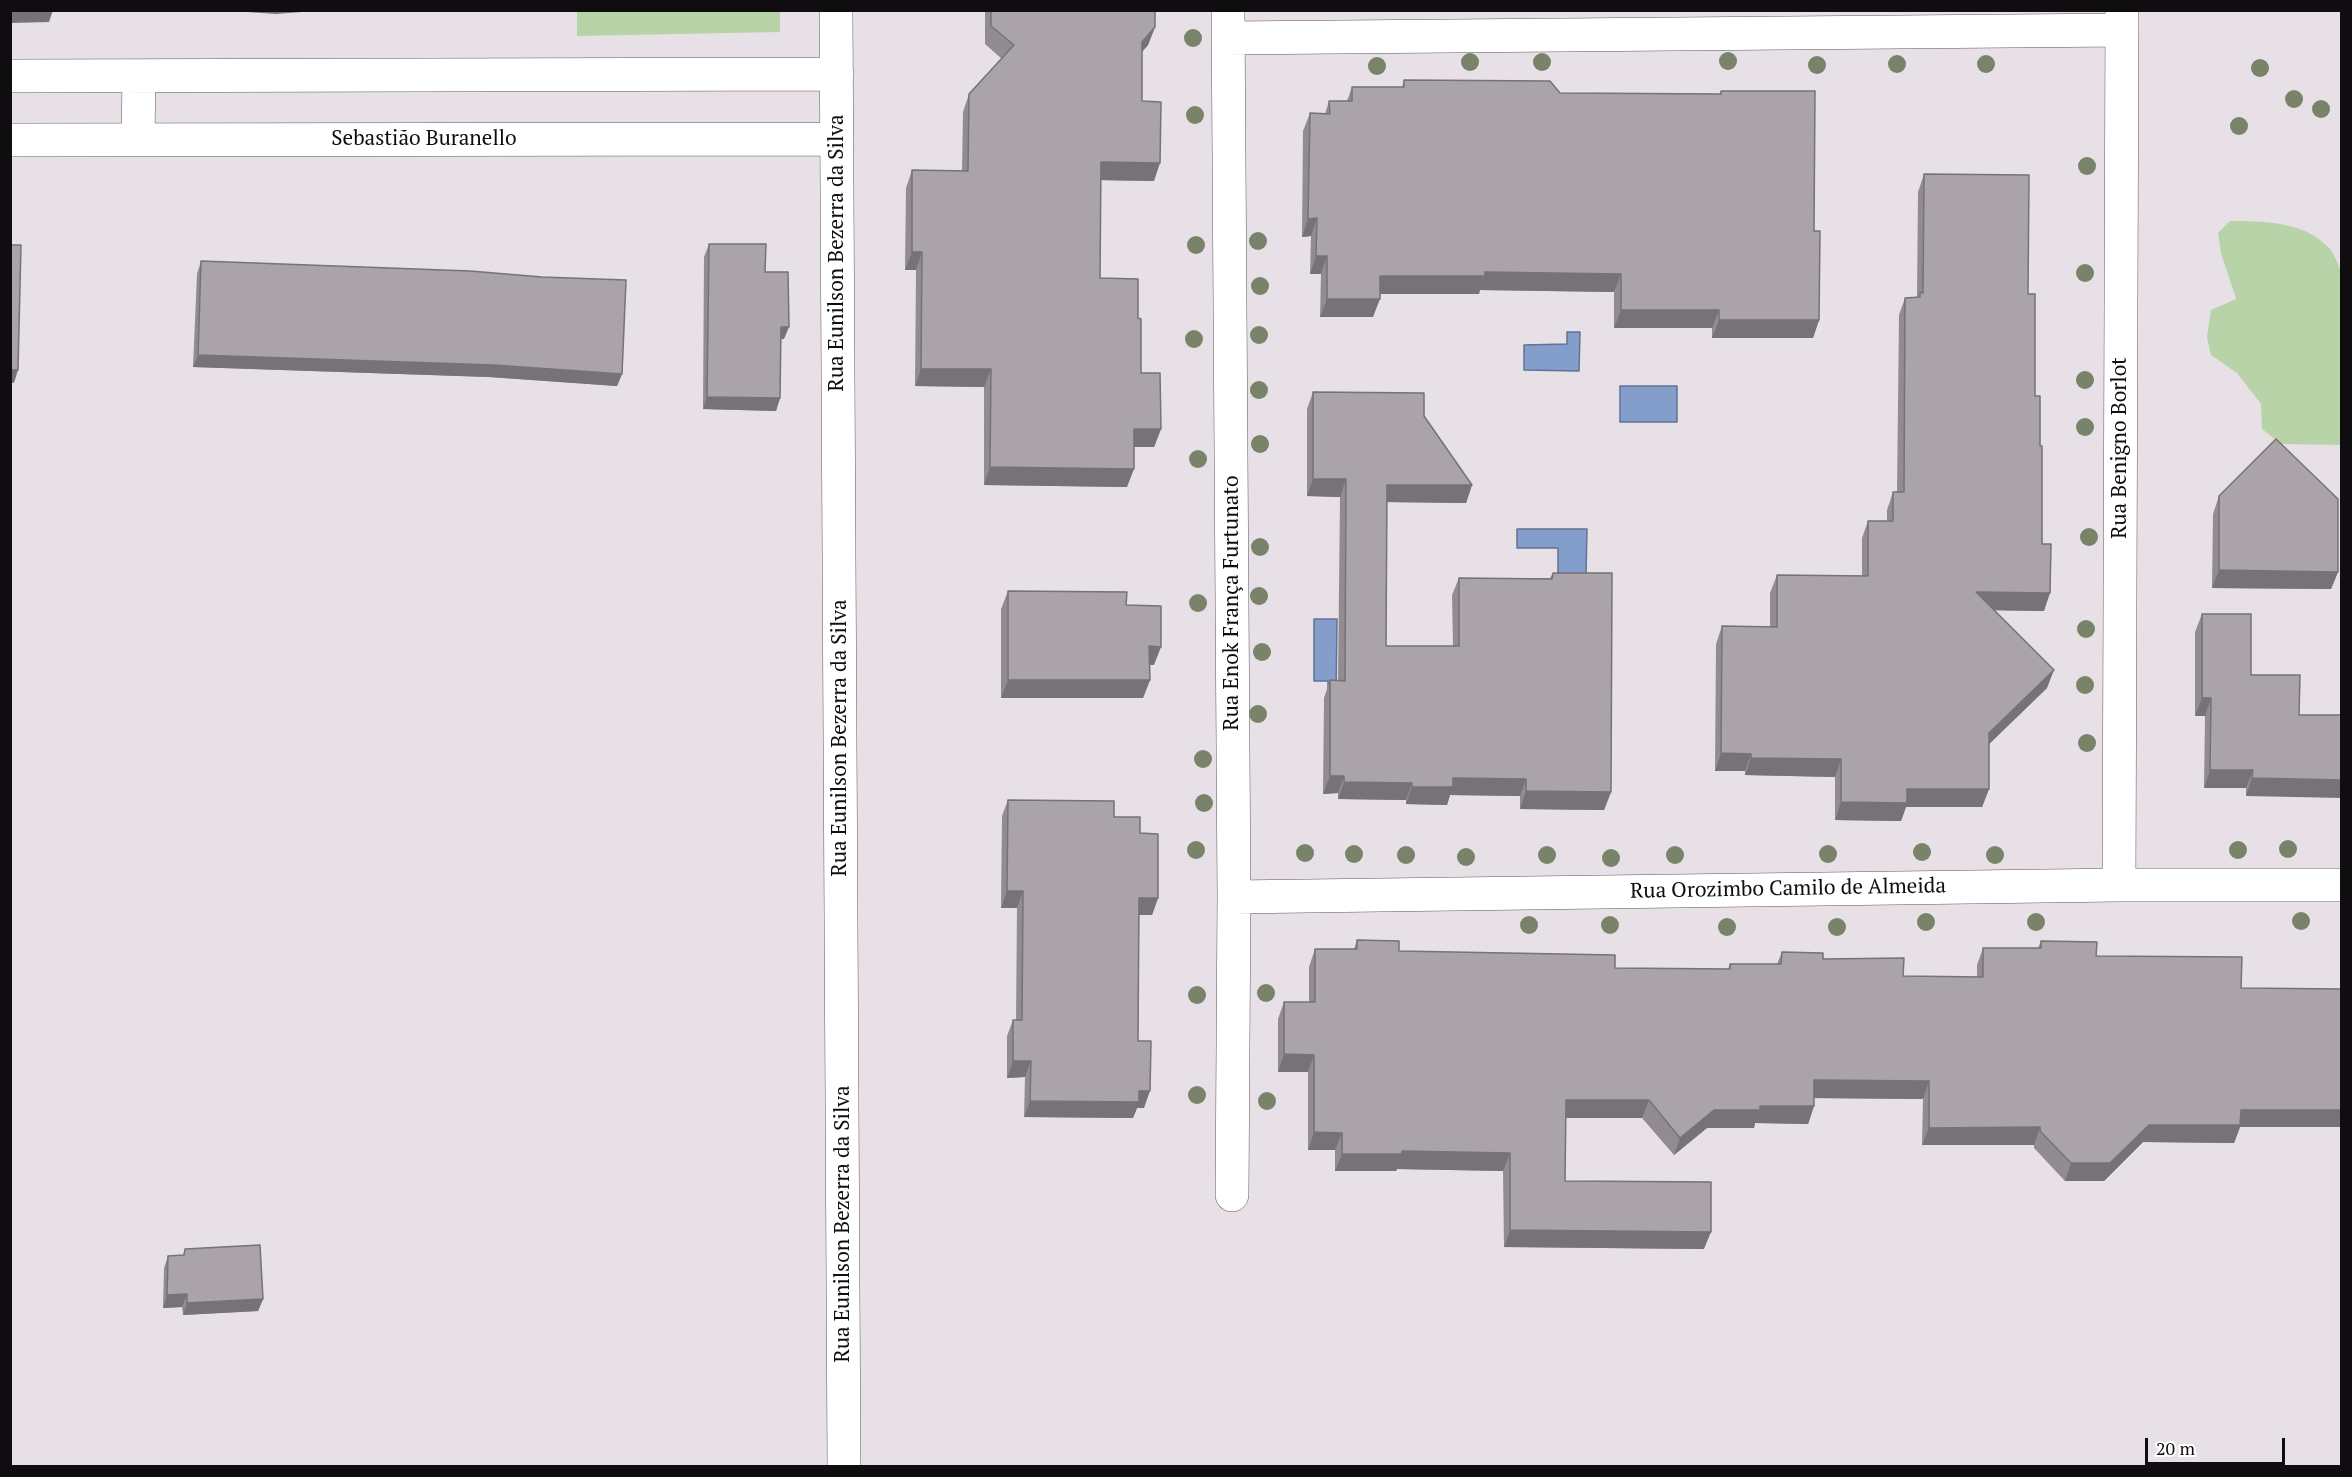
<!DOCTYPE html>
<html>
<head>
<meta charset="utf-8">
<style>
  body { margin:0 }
  #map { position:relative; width:2352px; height:1477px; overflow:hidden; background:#e7e0e6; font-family:"PT Serif",serif }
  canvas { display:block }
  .frame { position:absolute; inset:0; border:12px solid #0f0d0f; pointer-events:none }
  .scale { position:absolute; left:2145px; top:1438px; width:140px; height:27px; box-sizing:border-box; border:3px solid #0f0d0f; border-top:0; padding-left:8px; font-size:18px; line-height:21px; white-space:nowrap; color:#0f0d0f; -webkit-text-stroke:4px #fff; paint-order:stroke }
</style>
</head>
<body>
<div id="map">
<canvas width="2352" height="1477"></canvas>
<div class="frame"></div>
<div class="scale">20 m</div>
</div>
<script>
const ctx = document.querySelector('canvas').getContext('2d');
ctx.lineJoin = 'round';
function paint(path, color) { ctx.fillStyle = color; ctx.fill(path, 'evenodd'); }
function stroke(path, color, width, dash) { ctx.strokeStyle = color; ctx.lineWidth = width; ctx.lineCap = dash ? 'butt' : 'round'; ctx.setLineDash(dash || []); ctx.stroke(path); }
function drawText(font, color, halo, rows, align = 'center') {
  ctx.font = font + ' "PT Serif",serif'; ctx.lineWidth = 6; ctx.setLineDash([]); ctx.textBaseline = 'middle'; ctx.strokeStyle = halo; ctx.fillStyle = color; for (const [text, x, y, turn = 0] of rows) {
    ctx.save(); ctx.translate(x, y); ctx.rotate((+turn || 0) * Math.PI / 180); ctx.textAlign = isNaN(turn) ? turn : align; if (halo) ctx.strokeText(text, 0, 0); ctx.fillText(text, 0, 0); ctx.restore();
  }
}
paint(new Path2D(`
  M 577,11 L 780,11 L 780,32 L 577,36 Z
  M 2230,221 C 2264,221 2306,221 2331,250 C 2335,256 2338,265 2341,271 L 2341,445 L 2281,444 L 2262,429 L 2261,404 L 2237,373 L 2211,355 L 2207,337 L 2211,310 L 2236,299 L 2221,253 L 2218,233 Z`), '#b9d3a8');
const water = new Path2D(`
  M 1567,332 L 1580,332 L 1579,371 L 1524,370 L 1524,345 L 1567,344 Z
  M 1620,386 L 1677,386 L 1677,422 L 1620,422 Z
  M 1517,529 L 1587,529 L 1586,575 L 1558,575 L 1558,548 L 1517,548 Z
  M 1314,619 L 1337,619 L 1336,695 L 1328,695 L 1328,681 L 1314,681 Z`);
paint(water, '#849ecb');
stroke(water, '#617293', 1.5);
const street = new Path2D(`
  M 836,10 L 844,1466
  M 1228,10 L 1234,897 L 1232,1195
  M 1228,38 L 2122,30
  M 10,76 L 837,74
  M 138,139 L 139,76
  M 10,140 L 837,139
  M 2119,885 L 2122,10
  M 1234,897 L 2119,885 L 2342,885`);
stroke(street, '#5e575d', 34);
stroke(street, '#fff', 33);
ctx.fillStyle = '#78836a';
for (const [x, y] of [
  [1193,38],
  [1728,61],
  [1470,62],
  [1542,62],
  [1897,64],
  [1986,64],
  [1817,65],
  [1377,66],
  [2260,68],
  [2294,99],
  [2321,109],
  [1195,115],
  [2239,126],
  [2087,166],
  [1258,241],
  [1196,245],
  [2085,273],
  [1260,286],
  [1259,335],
  [1194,339],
  [2085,380],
  [1259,390],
  [2085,427],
  [1260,444],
  [1198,459],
  [2089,537],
  [1260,547],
  [1259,596],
  [1198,603],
  [2086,629],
  [1262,652],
  [2085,685],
  [1258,714],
  [2087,743],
  [1203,759],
  [1204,803],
  [2288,849],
  [1196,850],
  [2238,850],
  [1922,852],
  [1305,853],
  [1354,854],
  [1828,854],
  [1406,855],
  [1547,855],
  [1675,855],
  [1995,855],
  [1466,857],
  [1611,858],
  [2301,921],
  [1926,922],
  [2036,922],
  [1529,925],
  [1610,925],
  [1727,927],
  [1837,927],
  [1266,993],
  [1197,995],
  [1197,1095],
  [1267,1101]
]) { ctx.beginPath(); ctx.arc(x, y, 9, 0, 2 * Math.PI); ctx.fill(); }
paint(new Path2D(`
  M 985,10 L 1155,10 L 1155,27 L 1148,45 L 1142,52 L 1142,101 L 1154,181 L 1101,180 L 1100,278 L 1138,318 L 1141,373 L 1161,429 L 1154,447 L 1134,447 L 1127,487 L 984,485 L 984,387 L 915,386 L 916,270 L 905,270 L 906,188 L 912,170 L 962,171 L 963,112 L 969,94 L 1002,59 L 985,44 Z
  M 1404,80 L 1560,93 L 1720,94 L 1721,91 L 1814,231 L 1819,320 L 1813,338 L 1712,338 L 1712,328 L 1614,328 L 1614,292 L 1480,290 L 1479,294 L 1380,294 L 1373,317 L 1320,317 L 1321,274 L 1310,274 L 1311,236 L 1302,237 L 1303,131 L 1310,113 L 1325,114 L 1329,101 L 1347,101 L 1352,87 L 1402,87 Z
  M 1924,174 L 2028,294 L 2035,396 L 2040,446 L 2044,611 L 1994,610 L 2047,688 L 1989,744 L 1989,789 L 1982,807 L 1906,807 L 1901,821 L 1835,820 L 1835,777 L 1745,775 L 1745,771 L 1715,771 L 1716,644 L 1722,626 L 1770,627 L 1770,593 L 1777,575 L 1862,576 L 1862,538 L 1868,521 L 1887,521 L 1887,510 L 1893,492 L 1897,492 L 1899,315 L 1905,298 L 1917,297 L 1918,192 Z
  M 709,244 L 765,272 L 784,339 L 781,339 L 780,398 L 776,411 L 703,409 L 704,257 Z
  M 201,261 L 622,374 L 617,386 L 489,377 L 193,367 L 197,274 Z
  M 1313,392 L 1424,416 L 1472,485 L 1466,503 L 1387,502 L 1386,646 L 1453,646 L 1452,595 L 1459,578 L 1550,578 L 1553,573 L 1611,792 L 1604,810 L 1520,809 L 1520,796 L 1450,795 L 1447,805 L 1406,804 L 1406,800 L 1338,799 L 1338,793 L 1323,794 L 1324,698 L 1330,680 L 1338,680 L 1340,497 L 1307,496 L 1307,409 Z
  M 2219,496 L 2338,572 L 2331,589 L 2212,588 L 2213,514 Z
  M 1008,591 L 1126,605 L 1154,665 L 1150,665 L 1150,680 L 1143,698 L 1001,698 L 1001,609 Z
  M 2202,614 L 2251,675 L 2299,715 L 2246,796 L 2246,788 L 2204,788 L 2205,716 L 2195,716 L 2195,632 Z
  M 1008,800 L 1114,817 L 1140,833 L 1158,898 L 1152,915 L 1139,915 L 1138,1041 L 1144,1108 L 1137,1108 L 1133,1118 L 1024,1117 L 1025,1077 L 1007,1078 L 1007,1036 L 1013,1020 L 1016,1020 L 1017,908 L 1001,908 L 1002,816 Z
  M 1357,940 L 1399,951 L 1615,968 L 1728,969 L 1730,964 L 1777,964 L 1782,952 L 1823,959 L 1903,976 L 1977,977 L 1977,965 L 1983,948 L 2038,948 L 2041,941 L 2096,956 L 2241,988 L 2342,989 L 2342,1127 L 2240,1127 L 2234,1143 L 2143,1142 L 2104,1181 L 2065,1181 L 2034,1148 L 2034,1145 L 1922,1145 L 1923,1099 L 1814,1098 L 1814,1106 L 1808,1124 L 1755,1123 L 1754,1128 L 1707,1128 L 1674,1155 L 1642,1118 L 1566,1118 L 1565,1181 L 1704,1249 L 1504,1247 L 1503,1171 L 1397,1169 L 1396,1171 L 1335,1171 L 1335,1150 L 1308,1150 L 1308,1072 L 1278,1072 L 1278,1019 L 1284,1002 L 1309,1002 L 1309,967 L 1315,949 L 1354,949 Z
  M 185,1249 L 263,1299 L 258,1311 L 183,1315 L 182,1307 L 163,1308 L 164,1268 L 168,1256 L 183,1255 Z`), '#928c91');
paint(new Path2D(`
  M 53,10 L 49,22 L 10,23 L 10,11 Z
  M 218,10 L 328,10 L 276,14 Z
  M 1155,27 L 1148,45 L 1135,60 L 1142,42 Z
  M 1101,162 L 1160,163 L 1154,181 L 1094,180 Z
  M 1317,218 L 1311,236 L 1302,237 L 1308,219 Z
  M 912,252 L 922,252 L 916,270 L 905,270 Z
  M 1316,256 L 1327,256 L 1321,274 L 1310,274 Z
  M 1485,272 L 1621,274 L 1614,292 L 1480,290 L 1479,294 L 1373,294 L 1380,276 Z
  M 1327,299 L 1380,299 L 1373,317 L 1320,317 Z
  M 1621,310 L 1719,310 L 1712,328 L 1614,328 Z
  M 1719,320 L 1819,320 L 1813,338 L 1712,338 Z
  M 781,327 L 789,327 L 784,339 L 777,339 Z
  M 198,355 L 494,365 L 622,374 L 617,386 L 489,377 L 193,367 Z
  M 921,369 L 991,369 L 984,387 L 915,386 Z
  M 10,370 L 18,370 L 14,383 L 10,382 Z
  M 707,397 L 780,398 L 776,411 L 703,409 Z
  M 1134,429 L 1161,429 L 1154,447 L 1128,447 Z
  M 990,467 L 1134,469 L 1127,487 L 984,485 Z
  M 1313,479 L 1346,479 L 1340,497 L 1307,496 Z
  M 1387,485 L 1472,485 L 1466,503 L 1381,502 Z
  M 2219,570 L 2338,572 L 2331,589 L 2212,588 Z
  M 1976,592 L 2050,593 L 2044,611 L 1970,610 Z
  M 1149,646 L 1161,647 L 1154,665 L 1143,664 Z
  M 2054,670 L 2047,688 L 1983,750 L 1989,733 Z
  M 1008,680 L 1150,680 L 1143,698 L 1001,698 Z
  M 2202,698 L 2211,698 L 2205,716 L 2195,716 Z
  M 1721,753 L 1751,754 L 1745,771 L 1715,771 Z
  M 1751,758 L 1841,759 L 1835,777 L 1745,775 Z
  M 2210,770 L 2253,770 L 2246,788 L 2204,788 Z
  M 1330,776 L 1344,776 L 1338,793 L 1323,794 Z
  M 1453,778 L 1526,779 L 1520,796 L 1450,795 L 1447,805 L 1406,804 L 1412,787 Z
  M 2252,778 L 2342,780 L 2342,798 L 2246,796 Z
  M 1344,782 L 1412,783 L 1406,800 L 1338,799 Z
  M 1907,789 L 1989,789 L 1982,807 L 1906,807 L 1901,821 L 1835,820 L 1841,802 Z
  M 1526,791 L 1611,792 L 1604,810 L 1520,809 Z
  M 1007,891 L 1023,891 L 1017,908 L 1001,908 Z
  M 1139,898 L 1158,898 L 1152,915 L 1133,915 Z
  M 1284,1054 L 1314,1055 L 1308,1072 L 1278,1072 Z
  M 1013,1061 L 1031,1061 L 1025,1077 L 1007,1078 Z
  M 1814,1080 L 1929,1081 L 1923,1099 L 1808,1098 Z
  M 1139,1091 L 1150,1091 L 1144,1108 L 1137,1108 L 1133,1118 L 1024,1117 L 1030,1101 Z
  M 1566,1100 L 1649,1100 L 1642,1118 L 1560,1118 Z
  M 1760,1106 L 1814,1106 L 1808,1124 L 1755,1123 L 1754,1128 L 1707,1128 L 1674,1155 L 1680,1138 L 1714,1110 Z
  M 2241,1110 L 2342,1110 L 2342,1127 L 2240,1127 L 2234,1143 L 2143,1142 L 2104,1181 L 2065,1181 L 2071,1163 L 2149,1125 Z
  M 2040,1127 L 2034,1145 L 1922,1145 L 1929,1128 Z
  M 1314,1132 L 1342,1133 L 1335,1150 L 1308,1150 Z
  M 1402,1151 L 1510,1153 L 1503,1171 L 1397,1169 L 1396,1171 L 1335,1171 L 1342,1154 Z
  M 1510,1230 L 1711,1232 L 1704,1249 L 1504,1247 Z
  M 187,1294 L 182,1307 L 163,1308 L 167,1295 Z
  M 263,1299 L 258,1311 L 183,1315 L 187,1303 Z`), '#777276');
const building = new Path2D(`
  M 991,10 L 1155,10 L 1155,27 L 1142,42 L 1142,101 L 1161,102 L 1160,163 L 1101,162 L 1100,278 L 1138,279 L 1138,318 L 1141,319 L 1141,373 L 1160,373 L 1161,429 L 1134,429 L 1134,469 L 990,467 L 991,369 L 921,369 L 922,252 L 912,252 L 912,170 L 968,171 L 969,94 L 1014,45 L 991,26 Z
  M 1404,80 L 1550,81 L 1560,93 L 1721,94 L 1721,91 L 1815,91 L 1814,231 L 1820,231 L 1819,320 L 1719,320 L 1719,310 L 1621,310 L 1621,274 L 1485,272 L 1485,276 L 1380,276 L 1380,299 L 1327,299 L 1327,256 L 1316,256 L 1317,218 L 1308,219 L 1310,113 L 1330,114 L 1329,101 L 1352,101 L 1352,87 L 1404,87 Z
  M 1924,174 L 2029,175 L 2028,294 L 2035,294 L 2035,396 L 2040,396 L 2040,446 L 2042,446 L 2042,544 L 2051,544 L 2050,593 L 1976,592 L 2054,670 L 1989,733 L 1989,789 L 1907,789 L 1907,803 L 1841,802 L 1841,759 L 1751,758 L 1751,754 L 1721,753 L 1722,626 L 1777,627 L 1777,575 L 1868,576 L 1868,521 L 1893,521 L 1893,492 L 1904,492 L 1905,298 L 1920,297 L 1920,292 L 1923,293 Z
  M 709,244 L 766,244 L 765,272 L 788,272 L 789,327 L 781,327 L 780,398 L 707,397 Z
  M 10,245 L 21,245 L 18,370 L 10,370 Z
  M 201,261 L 470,271 L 542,277 L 626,280 L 622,374 L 494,365 L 198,355 Z
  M 1313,392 L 1424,393 L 1424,416 L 1472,485 L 1387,485 L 1386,646 L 1459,646 L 1459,578 L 1552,579 L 1553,573 L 1612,573 L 1611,792 L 1526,791 L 1526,779 L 1453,778 L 1453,787 L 1412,787 L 1412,783 L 1344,782 L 1344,776 L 1330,776 L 1330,680 L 1345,681 L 1346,479 L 1313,479 Z
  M 2276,439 L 2338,499 L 2338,572 L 2219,570 L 2219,496 Z
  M 1008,591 L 1127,592 L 1126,605 L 1161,606 L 1161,647 L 1149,646 L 1150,680 L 1008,680 Z
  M 2202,614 L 2251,614 L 2251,675 L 2300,675 L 2299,715 L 2342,715 L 2342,780 L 2252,778 L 2253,770 L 2210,770 L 2211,698 L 2202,698 Z
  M 1008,800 L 1114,801 L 1114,817 L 1140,817 L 1140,833 L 1158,834 L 1158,898 L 1139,898 L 1138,1041 L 1151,1041 L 1150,1091 L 1139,1091 L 1139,1102 L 1030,1101 L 1031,1061 L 1013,1061 L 1013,1020 L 1022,1020 L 1023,891 L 1007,891 Z
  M 1357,940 L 1399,941 L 1399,951 L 1615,955 L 1615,968 L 1730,969 L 1730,964 L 1781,964 L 1782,952 L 1823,953 L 1823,959 L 1904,958 L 1903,976 L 1983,977 L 1983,948 L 2041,948 L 2041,941 L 2097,942 L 2096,956 L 2242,957 L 2241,988 L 2342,989 L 2342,1110 L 2241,1110 L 2240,1125 L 2149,1125 L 2110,1163 L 2071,1163 L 2040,1131 L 2040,1127 L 1929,1128 L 1929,1081 L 1814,1080 L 1814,1106 L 1760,1106 L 1760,1110 L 1714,1110 L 1680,1138 L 1649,1100 L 1566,1100 L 1565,1181 L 1711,1182 L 1711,1232 L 1510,1230 L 1510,1153 L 1402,1151 L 1402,1154 L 1342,1154 L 1342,1133 L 1314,1132 L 1314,1055 L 1284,1054 L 1284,1002 L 1315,1002 L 1315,949 L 1357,949 Z
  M 260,1245 L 263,1299 L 187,1303 L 187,1294 L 167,1295 L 168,1256 L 184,1255 L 185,1249 Z`);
paint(building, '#aaa3a9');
stroke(building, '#777276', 1.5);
drawText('21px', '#0f0d0f', '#fff', [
  ["Sebastião Buranello",424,139],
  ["Rua Eunilson Bezerra da Silva",837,253,-90],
  ["Rua Benigno Borlot",2120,448,-90],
  ["Rua Enok França Furtunato",1232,603,-90],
  ["Rua Eunilson Bezerra da Silva",840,738,-90],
  ["Rua Orozimbo Camilo de Almeida",1788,889,-1],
  ["Rua Eunilson Bezerra da Silva",843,1224,-90]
]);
</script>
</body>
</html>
